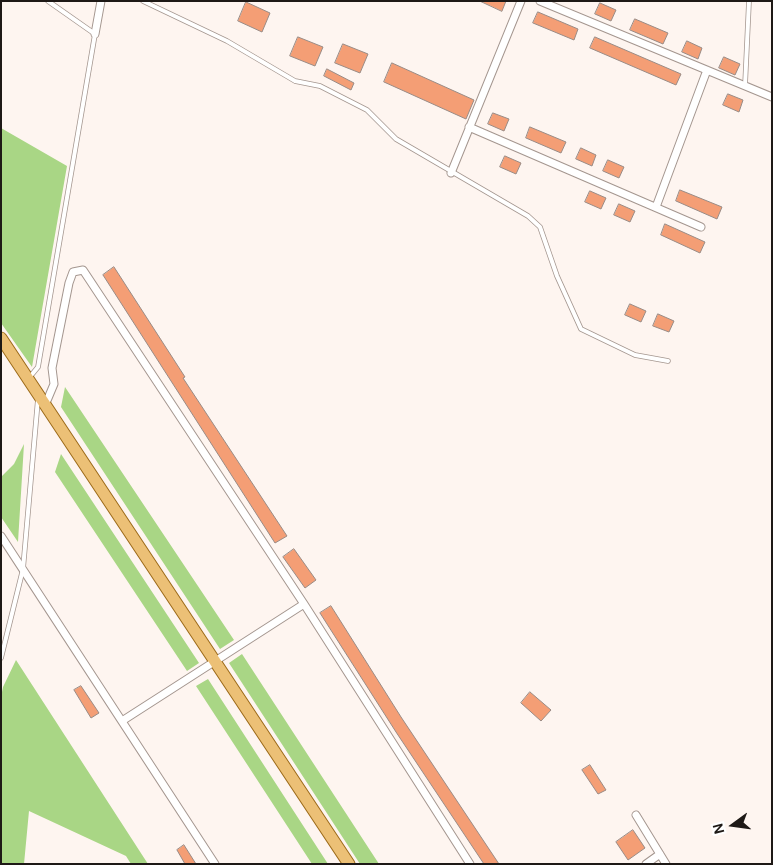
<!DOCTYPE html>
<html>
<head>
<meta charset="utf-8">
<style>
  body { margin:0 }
  #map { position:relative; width:773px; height:865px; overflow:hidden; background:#fef5f0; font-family:"DM Sans",sans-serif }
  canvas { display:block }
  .frame { position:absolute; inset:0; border:2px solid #1e1916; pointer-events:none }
  .north { position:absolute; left:708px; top:800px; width:50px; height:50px; -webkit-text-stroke:4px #fff; paint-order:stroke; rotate:256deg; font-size:14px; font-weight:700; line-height:20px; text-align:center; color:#1e1916 }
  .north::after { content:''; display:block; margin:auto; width:18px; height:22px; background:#1e1916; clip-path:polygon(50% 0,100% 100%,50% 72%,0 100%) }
</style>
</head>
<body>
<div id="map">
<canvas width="773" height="865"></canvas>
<div class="frame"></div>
<div class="north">N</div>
</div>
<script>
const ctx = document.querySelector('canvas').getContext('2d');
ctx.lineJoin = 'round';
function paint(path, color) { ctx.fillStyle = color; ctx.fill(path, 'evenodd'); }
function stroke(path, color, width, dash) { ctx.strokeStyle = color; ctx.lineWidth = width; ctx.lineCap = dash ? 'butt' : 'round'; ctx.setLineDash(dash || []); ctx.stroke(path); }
paint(new Path2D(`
  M 1,128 L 67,166 L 32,367 L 1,323 Z
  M 65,387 L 234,640 L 220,649 L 61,407 Z
  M 24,444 L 18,542 L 1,517 L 1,477 L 14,464 Z
  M 61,454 L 199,663 L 187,671 L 55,472 Z
  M 242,654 L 379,864 L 360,864 L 229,663 Z
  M 16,660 L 148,864 L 131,864 L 126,856 L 29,811 L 24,864 L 1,864 L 1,697 L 3,687 Z
  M 208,679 L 328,864 L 312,864 L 196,686 Z`), '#a9d685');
const building = new Path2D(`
  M 480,1 L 506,1 L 502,11 Z
  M 246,2 L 270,13 L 262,32 L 238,21 Z
  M 600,3 L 616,10 L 611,21 L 595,14 Z
  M 538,12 L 578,29 L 574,40 L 533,23 Z
  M 635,19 L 668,33 L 663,44 L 630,30 Z
  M 298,37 L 323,47 L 315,66 L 290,56 Z
  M 595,37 L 681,74 L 676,85 L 590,48 Z
  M 687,41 L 702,48 L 698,59 L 682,52 Z
  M 343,44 L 368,54 L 360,73 L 335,63 Z
  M 724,57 L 740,64 L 735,75 L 719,68 Z
  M 392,63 L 474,100 L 466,119 L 384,82 Z
  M 327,69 L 354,83 L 351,90 L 324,76 Z
  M 728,94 L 743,100 L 739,112 L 723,105 Z
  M 493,113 L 509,119 L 504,131 L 488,124 Z
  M 530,127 L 566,142 L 561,153 L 526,138 Z
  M 581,148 L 596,155 L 592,166 L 576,159 Z
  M 505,156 L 521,163 L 516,174 L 500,167 Z
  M 608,160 L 624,167 L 619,178 L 603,171 Z
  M 680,190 L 722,207 L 717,219 L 676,201 Z
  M 590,191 L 606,198 L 601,209 L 585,202 Z
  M 619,204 L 635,211 L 630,222 L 614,215 Z
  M 665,224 L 705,242 L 700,253 L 661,235 Z
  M 114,267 L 185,377 L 183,378 L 287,536 L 275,543 L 103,275 Z
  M 630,304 L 646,311 L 641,322 L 625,315 Z
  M 658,314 L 674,321 L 669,332 L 653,326 Z
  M 294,549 L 316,580 L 305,588 L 283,557 Z
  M 331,606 L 401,717 L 499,864 L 484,864 L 396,732 L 320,613 Z
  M 81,686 L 99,713 L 91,718 L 74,690 Z
  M 530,692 L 551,710 L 541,721 L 521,703 Z
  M 590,765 L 606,790 L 598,794 L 582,770 Z
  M 633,830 L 645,848 L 628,860 L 616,842 Z
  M 184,845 L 196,864 L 185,864 L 177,850 Z`);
paint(building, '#f49e75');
stroke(building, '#998b85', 1);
const lane = new Path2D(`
  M 143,1 L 227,41 L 295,81 L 320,86 L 367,110 L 396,139 L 528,216 L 540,227 L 557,276 L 581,329 L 635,355 L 668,361
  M 745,86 L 749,1
  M 29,378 L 38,367 L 95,34 L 48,1
  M 1,658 L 23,569 L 38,399`);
const street = new Path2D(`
  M 540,1 L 772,97
  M 95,34 L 101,1
  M 469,127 L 701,227
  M 451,173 L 521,1
  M 656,207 L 707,70
  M 46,403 L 54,384 L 52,368 L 69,283 L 73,272 L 83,270 L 304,604 L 470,864
  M 1,536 L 215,864
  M 122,721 L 304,604
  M 636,815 L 666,864
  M 646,864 L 660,854`);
const primary = new Path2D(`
  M 1,338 L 349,864`);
stroke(lane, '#a4968f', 5.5);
stroke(street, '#a4968f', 9);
stroke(primary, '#9c6a19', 13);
stroke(lane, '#fff', 4);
stroke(street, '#fff', 7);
stroke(primary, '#ecc076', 11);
</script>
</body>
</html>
